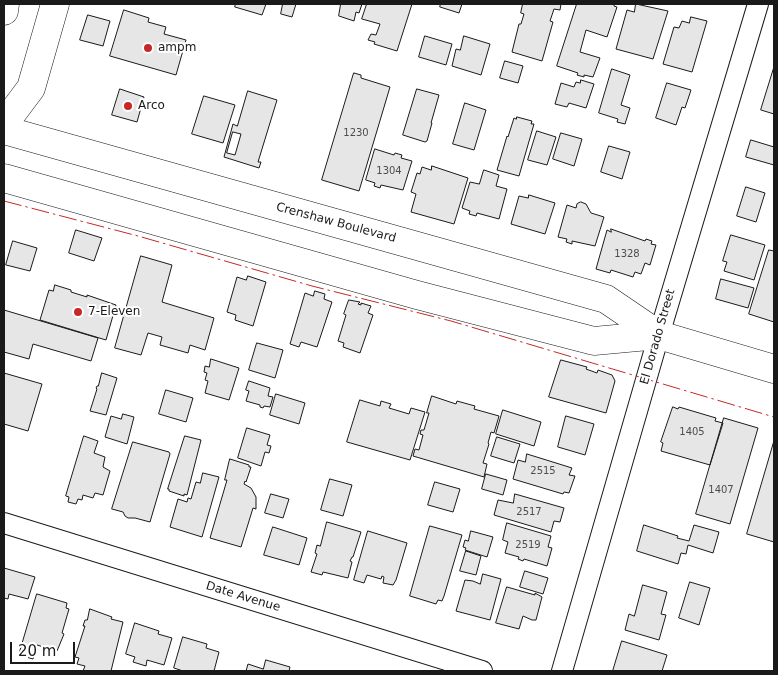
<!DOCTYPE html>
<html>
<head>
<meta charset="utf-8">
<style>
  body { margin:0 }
  #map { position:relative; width:778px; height:675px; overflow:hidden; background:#fff; font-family:"DejaVu Sans",sans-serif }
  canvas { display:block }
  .frame { position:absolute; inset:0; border:5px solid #1a1a1a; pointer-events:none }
  .scale { position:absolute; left:10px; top:642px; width:65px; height:22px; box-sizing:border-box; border:2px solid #1a1a1a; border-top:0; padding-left:6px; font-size:15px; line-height:18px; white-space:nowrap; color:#1a1a1a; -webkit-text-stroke:4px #fff; paint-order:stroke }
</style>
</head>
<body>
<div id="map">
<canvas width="778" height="675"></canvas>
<div class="frame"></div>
<div class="scale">20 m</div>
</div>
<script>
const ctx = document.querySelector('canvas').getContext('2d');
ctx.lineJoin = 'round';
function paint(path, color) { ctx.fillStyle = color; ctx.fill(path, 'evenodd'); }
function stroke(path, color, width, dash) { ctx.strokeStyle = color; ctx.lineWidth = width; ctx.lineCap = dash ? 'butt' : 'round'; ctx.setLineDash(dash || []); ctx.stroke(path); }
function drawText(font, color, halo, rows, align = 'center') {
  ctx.font = font + ' "DejaVu Sans",sans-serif'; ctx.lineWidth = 4; ctx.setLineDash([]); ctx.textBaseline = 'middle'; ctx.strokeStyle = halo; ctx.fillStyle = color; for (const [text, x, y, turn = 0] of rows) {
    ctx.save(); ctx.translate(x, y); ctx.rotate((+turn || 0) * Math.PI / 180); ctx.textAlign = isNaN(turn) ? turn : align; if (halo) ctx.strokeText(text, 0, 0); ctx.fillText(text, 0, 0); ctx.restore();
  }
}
const building = new Path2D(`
  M 236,4 L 266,4 L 262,15 L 235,7 Z
  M 283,4 L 296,4 L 292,17 L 281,14 Z
  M 341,4 L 362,4 L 359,13 L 356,12 L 354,21 L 339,16 Z
  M 367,4 L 412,4 L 397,51 L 374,44 L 375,42 L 368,40 L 371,34 L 376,35 L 380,24 L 362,19 Z
  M 441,4 L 462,4 L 459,13 L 440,7 Z
  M 523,4 L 561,4 L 560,10 L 554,9 L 550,21 L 553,22 L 542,61 L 512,52 L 519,24 L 521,24 L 524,14 L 521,13 Z
  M 577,4 L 614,4 L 614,6 L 617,7 L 607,37 L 586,30 L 580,52 L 600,58 L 593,77 L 584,75 L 584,77 L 577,75 L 578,73 L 557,66 Z
  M 636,4 L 668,11 L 653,59 L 616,49 L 627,10 L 634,12 Z
  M 124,10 L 149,18 L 148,22 L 166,27 L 164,34 L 186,40 L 176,75 L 110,56 Z
  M 88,15 L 110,21 L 103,46 L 80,40 Z
  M 691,17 L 707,21 L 692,72 L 663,64 L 674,27 L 679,28 L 682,21 L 689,23 Z
  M 425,36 L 452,44 L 446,65 L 419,57 Z
  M 464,36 L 490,44 L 481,75 L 452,66 L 456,49 L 460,50 Z
  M 505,61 L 523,66 L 518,83 L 500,78 Z
  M 774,67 L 774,114 L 761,110 Z
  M 612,69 L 630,75 L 621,105 L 630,108 L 625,124 L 617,122 L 618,119 L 599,113 Z
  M 354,73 L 361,75 L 361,78 L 390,87 L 359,191 L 322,180 Z
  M 581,80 L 594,84 L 586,108 L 569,103 L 567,107 L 555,104 L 561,83 L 574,87 L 576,82 L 580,83 Z
  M 667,83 L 691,90 L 685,108 L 682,107 L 676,125 L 656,118 Z
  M 120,89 L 144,97 L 137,122 L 112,115 Z
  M 417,89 L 439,95 L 431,123 L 432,123 L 427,141 L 425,142 L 403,135 Z
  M 248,91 L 277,100 L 258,162 L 261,162 L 259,168 L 224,157 L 233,124 L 237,126 ZM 233,132 L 241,134 L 235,155 L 227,153 Z
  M 204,96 L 235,105 L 223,143 L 192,134 Z
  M 465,103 L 486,110 L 474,150 L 453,144 Z
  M 517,117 L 532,121 L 531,124 L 534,124 L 519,176 L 497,170 L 507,136 L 508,137 L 514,118 L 516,119 Z
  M 537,131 L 556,137 L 547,165 L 528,160 Z
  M 561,133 L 582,139 L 574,166 L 553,159 Z
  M 751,140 L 774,147 L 774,165 L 746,157 Z
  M 609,146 L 630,152 L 622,179 L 601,172 Z
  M 375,149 L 394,155 L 395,153 L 402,155 L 401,158 L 412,161 L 403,190 L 381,185 L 380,188 L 374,186 L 375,183 L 366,180 Z
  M 432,166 L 468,178 L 454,224 L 411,212 L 416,194 L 411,192 L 417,173 L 420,174 L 422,167 L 431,170 Z
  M 484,170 L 499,175 L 496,186 L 507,189 L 499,219 L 477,213 L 476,216 L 469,214 L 470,211 L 462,208 L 470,182 L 479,184 Z
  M 746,187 L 765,193 L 756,222 L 737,216 Z
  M 529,195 L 555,203 L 545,234 L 511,224 L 519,196 L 528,198 Z
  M 581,202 L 586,204 L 591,213 L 604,217 L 595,246 L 572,241 L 572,244 L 566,242 L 567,239 L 558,237 L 567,205 L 576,208 L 577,204 Z
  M 611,229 L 645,241 L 646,239 L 652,241 L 651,244 L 656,245 L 650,265 L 645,263 L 641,274 L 635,272 L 633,277 L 611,270 L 610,273 L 596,269 L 607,230 L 611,232 Z
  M 76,230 L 102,238 L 94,261 L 69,253 Z
  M 731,235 L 765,245 L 754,280 L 724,271 L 727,262 L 723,261 Z
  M 13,241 L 37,248 L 30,271 L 6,265 Z
  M 769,250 L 774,251 L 774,322 L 749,314 Z
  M 141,256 L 172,265 L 162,302 L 214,318 L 205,350 L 190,345 L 188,353 L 160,345 L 162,337 L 148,333 L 141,355 L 115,348 Z
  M 248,276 L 266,282 L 253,326 L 235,320 L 236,315 L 227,312 L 237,277 L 246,280 Z
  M 721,279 L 754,288 L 748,308 L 716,299 Z
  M 55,285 L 71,290 L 71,292 L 87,297 L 87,295 L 116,305 L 106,340 L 40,320 L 49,290 L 53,291 Z
  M 315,291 L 325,294 L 324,299 L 332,302 L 317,347 L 301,342 L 299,347 L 290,344 L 305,293 L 313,296 Z
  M 349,300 L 360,302 L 358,304 L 361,305 L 361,303 L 371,306 L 368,313 L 373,315 L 360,353 L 343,347 L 344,343 L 338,341 L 346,315 L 344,314 Z
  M 4,310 L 98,338 L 91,361 L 33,344 L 29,359 L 4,352 Z
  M 257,343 L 283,350 L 275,378 L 249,370 Z
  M 211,359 L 239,368 L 229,400 L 205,393 L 208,381 L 205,380 L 207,373 L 204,372 L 205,366 L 209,367 Z
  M 561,360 L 587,367 L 586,369 L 597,373 L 598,370 L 612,375 L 615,381 L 606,413 L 549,397 Z
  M 4,373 L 42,384 L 28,431 L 4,424 Z
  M 102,373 L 117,378 L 106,415 L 90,411 L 97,389 L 96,388 L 97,386 L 98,386 Z
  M 249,381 L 270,388 L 268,396 L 273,397 L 270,407 L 264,406 L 263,408 L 260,407 L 260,405 L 246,401 L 249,391 L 246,390 Z
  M 166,390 L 193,398 L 186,422 L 159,414 Z
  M 276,394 L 305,403 L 299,424 L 270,415 Z
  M 432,396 L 456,404 L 457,401 L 475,406 L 474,409 L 499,416 L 494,433 L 491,432 L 488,443 L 489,444 L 483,463 L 487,464 L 484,477 L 413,456 L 415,449 L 419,450 L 423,435 L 420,434 L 421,430 L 424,430 L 429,413 L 427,413 Z
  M 360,400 L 380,406 L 381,401 L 391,404 L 389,408 L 409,414 L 411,408 L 425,412 L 410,460 L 347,442 Z
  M 673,407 L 678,409 L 679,407 L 716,418 L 715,421 L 723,423 L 710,465 L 661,451 L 663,443 L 661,442 Z
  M 503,410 L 541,422 L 534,446 L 496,434 Z
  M 123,414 L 134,417 L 127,444 L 105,437 L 111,416 L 121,419 Z
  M 566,416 L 594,424 L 585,455 L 558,447 Z
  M 724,418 L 758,428 L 730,524 L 696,514 Z
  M 247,428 L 270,435 L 267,445 L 271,446 L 269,453 L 265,452 L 261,466 L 238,458 Z
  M 84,436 L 98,441 L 94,453 L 105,457 L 103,467 L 110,471 L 103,495 L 95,493 L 93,498 L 83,495 L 82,500 L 78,499 L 76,504 L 68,502 L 69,497 L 66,496 Z
  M 185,436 L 201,440 L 187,495 L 184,494 L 184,496 L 169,491 L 169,489 L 168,489 Z
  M 497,437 L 520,444 L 514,463 L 491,456 Z
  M 774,441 L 774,542 L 747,534 Z
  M 133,442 L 169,452 L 170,454 L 150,522 L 135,518 L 128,518 L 125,516 L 123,512 L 112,509 Z
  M 527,454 L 572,468 L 569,475 L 575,476 L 569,493 L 564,492 L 563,494 L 513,479 L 518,460 L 525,462 Z
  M 230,459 L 249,465 L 249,467 L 251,467 L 246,482 L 245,481 L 244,484 L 251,488 L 256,497 L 256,509 L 253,508 L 241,547 L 210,538 L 227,480 L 225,480 Z
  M 203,473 L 219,477 L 202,537 L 170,527 L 178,499 L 187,502 L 188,498 L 191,499 L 196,482 L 200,483 Z
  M 486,474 L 507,480 L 503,495 L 482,489 Z
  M 330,479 L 352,485 L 343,516 L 321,510 Z
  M 435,482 L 460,489 L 453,512 L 428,505 Z
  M 271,494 L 289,499 L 283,518 L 265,513 Z
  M 515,494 L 564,508 L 560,522 L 554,521 L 551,532 L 494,515 L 498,500 L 513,503 Z
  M 327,522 L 361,532 L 353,557 L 352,557 L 350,561 L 352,562 L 348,578 L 323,572 L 322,575 L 311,572 L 317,554 L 315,553 L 317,545 L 320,546 Z
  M 507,523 L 551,536 L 548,547 L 552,548 L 547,566 L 524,559 L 523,561 L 518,559 L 519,557 L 505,553 L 508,542 L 503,540 Z
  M 644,525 L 678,536 L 677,538 L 689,541 L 694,525 L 719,532 L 713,553 L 688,545 L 686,554 L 681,553 L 678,564 L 637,551 Z
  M 430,526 L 462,535 L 444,596 L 442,601 L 438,600 L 436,604 L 410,596 Z
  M 273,527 L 307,538 L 299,565 L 264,555 Z
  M 368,531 L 407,543 L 396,580 L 393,585 L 383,583 L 384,577 L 382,576 L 381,579 L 367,575 L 364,583 L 354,580 Z
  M 471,531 L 493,537 L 487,557 L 465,550 L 466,548 L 463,547 L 465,540 L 468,541 Z
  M 466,551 L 481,556 L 476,575 L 460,571 Z
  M 4,568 L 35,577 L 28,599 L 9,594 L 8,599 L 4,598 Z
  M 525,571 L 548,578 L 543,594 L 520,587 Z
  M 483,574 L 501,579 L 490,620 L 456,611 L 465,580 L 473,581 L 480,584 Z
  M 690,582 L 710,588 L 699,625 L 679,618 Z
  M 643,585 L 667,592 L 661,614 L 666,615 L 659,640 L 625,630 L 629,614 L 634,616 Z
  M 507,587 L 535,595 L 535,593 L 542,597 L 536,620 L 532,620 L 523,616 L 519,629 L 496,623 Z
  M 37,594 L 67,603 L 66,608 L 69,609 L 62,633 L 64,634 L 57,651 L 37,645 L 33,659 L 19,655 Z
  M 90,609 L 112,617 L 111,619 L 123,622 L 111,671 L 83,671 L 85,666 L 77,664 L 79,658 L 75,657 L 85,626 L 83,626 L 85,620 L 87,620 Z
  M 135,623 L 159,631 L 158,634 L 172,638 L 164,665 L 147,660 L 146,666 L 133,662 L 135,657 L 126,654 Z
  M 183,637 L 207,644 L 206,648 L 219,652 L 214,671 L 183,671 L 174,668 Z
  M 622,641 L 667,655 L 662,671 L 613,671 Z
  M 266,660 L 290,667 L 289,671 L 246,671 L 248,664 L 263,669 Z`);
paint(building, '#e6e6e6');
stroke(building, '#1a1a1a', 1);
const street = new Path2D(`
  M 4,523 L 482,671
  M 562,671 L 659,335 L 758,4`);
const primary = new Path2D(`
  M 4,11 L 5,4
  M 4,124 L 31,88 L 55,4
  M 4,130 L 606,299 L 659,335 L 774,369
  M 4,178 L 417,295 L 594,341 L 659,335`);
stroke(street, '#1a1a1a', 22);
stroke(primary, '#1a1a1a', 29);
stroke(street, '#fff', 20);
stroke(primary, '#fff', 28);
stroke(new Path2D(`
  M 4,201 L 138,236 L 312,286 L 451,321 L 774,417`), '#c62828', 1, [18, 4, 2.5, 4]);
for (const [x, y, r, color] of [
  [148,48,5,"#c62828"],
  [128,106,5,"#c62828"],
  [78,312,5,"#c62828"]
]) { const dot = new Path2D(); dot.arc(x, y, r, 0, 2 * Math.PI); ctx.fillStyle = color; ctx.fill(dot); stroke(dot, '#fff', 2); }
drawText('10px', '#4d4d4d', null, [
  ["1230",356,133],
  ["1304",389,171],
  ["1328",627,254],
  ["1405",692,432],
  ["2515",543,471],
  ["1407",721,490],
  ["2517",529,512],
  ["2519",528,545]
]);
drawText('12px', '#1a1a1a', '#fff', [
  ["ampm",158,48],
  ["Arco",138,106],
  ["7-Eleven",88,312]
], 'left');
drawText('12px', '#1a1a1a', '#fff', [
  ["Crenshaw Boulevard",336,223,15],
  ["El Dorado Street",658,337,-74],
  ["Date Avenue",243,597,17]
]);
</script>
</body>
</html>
